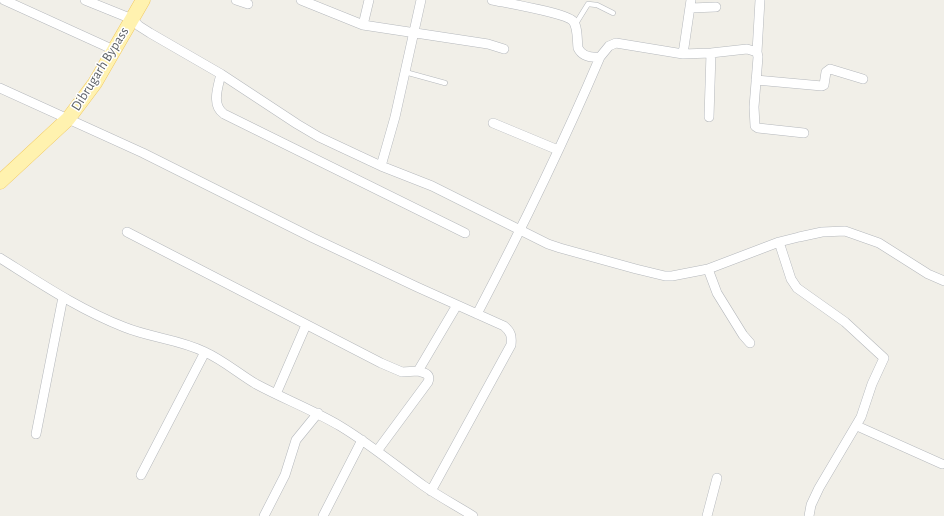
<!DOCTYPE html>
<html>
<head>
<meta charset="utf-8">
<style>
  body { margin:0 }
  canvas { display:block; background:#f1efe8 }
</style>
</head>
<body>
<canvas width="944" height="516"></canvas>
<script>
const ctx = document.querySelector('canvas').getContext('2d');
ctx.lineJoin = 'round';
function stroke(path, color, width, dash) { ctx.strokeStyle = color; ctx.lineWidth = width; ctx.lineCap = dash ? 'butt' : 'round'; ctx.setLineDash(dash || []); ctx.stroke(path); }
function drawText(font, color, halo, rows, align = 'center') {
  ctx.font = font + ' "Alegreya Sans",sans-serif'; ctx.lineWidth = 3; ctx.setLineDash([]); ctx.textBaseline = 'middle'; ctx.strokeStyle = halo; ctx.fillStyle = color; for (const [text, x, y, turn = 0] of rows) {
    ctx.save(); ctx.translate(x, y); ctx.rotate((+turn || 0) * Math.PI / 180); ctx.textAlign = isNaN(turn) ? turn : align; if (halo) ctx.strokeText(text, 0, 0); ctx.fillText(text, 0, 0); ctx.restore();
  }
}
const lane = new Path2D(`
  M 575,25 L 588,4 L 597,5 L 613,13
  M 405,72 L 445,83`);
const street = new Path2D(`
  M 4,0 L 114,50
  M 85,0 L 132,19 L 139,26 L 150,33 L 221,74 L 297,124 L 319,137 L 381,166 L 432,186 L 548,244 L 560,248 L 636,269 L 665,276 L 672,276 L 708,269 L 779,242 L 799,237 L 822,232 L 845,231 L 879,243 L 928,274 L 944,281
  M 236,0 L 248,4
  M 301,0 L 363,25 L 488,44 L 504,49
  M 492,0 C 506,3 565,13 573,21 C 578,27 577,40 578,48 C 582,56 591,58 600,57 L 609,46 L 616,43 L 683,54 L 711,53 L 747,49 L 757,52 L 758,57 L 754,107 L 755,126 L 758,128 L 804,133
  M 691,8 L 716,7
  M 363,25 L 369,0
  M 757,52 L 760,0
  M 683,54 L 691,0
  M 221,74 C 218,87 211,105 224,114 L 465,233
  M 756,80 L 822,86 L 824,85 L 826,72 L 830,69 L 863,79
  M 0,88 L 143,153 L 313,238 L 417,287 L 504,326 C 511,332 512,336 511,345 L 431,491
  M 709,117 L 711,53
  M 493,123 L 558,150
  M 381,166 L 395,117 L 421,0
  M 127,232 L 381,363 L 402,372 L 418,371 L 457,305
  M 779,242 L 791,279 L 797,288 L 845,322 L 884,358 L 872,384 L 861,417 L 819,488 L 811,505 L 809,516
  M 0,258 C 40,283 80,310 124,327 C 151,338 179,339 205,352 C 223,360 239,374 256,384 C 284,399 313,410 340,426 C 370,444 396,466 424,486 C 440,497 457,506 473,516
  M 708,269 L 717,293 L 743,335 L 750,343
  M 477,314 C 521,230 563,144 600,57
  M 276,394 L 306,325
  M 857,426 L 942,464
  M 36,434 L 63,297
  M 377,451 L 428,382 C 431,374 425,373 418,371
  M 141,475 L 205,352
  M 264,516 L 285,475 L 296,440 L 318,413
  M 323,516 L 362,440
  M 707,516 L 717,478`);
const primary = new Path2D(`
  M 0,182 L 68,119 L 95,83 L 143,0`);
stroke(lane, '#b5b8bc', 5.5);
stroke(street, '#b5b8bc', 10);
stroke(primary, '#f2c960', 15);
stroke(lane, '#fff', 4.5);
stroke(street, '#fff', 9);
stroke(primary, '#fff2af', 14);
drawText('14px', '#5f6368', '#fff', [
  ["Dibrugarh Bypass",100,69,-58]
]);
</script>
</body>
</html>
